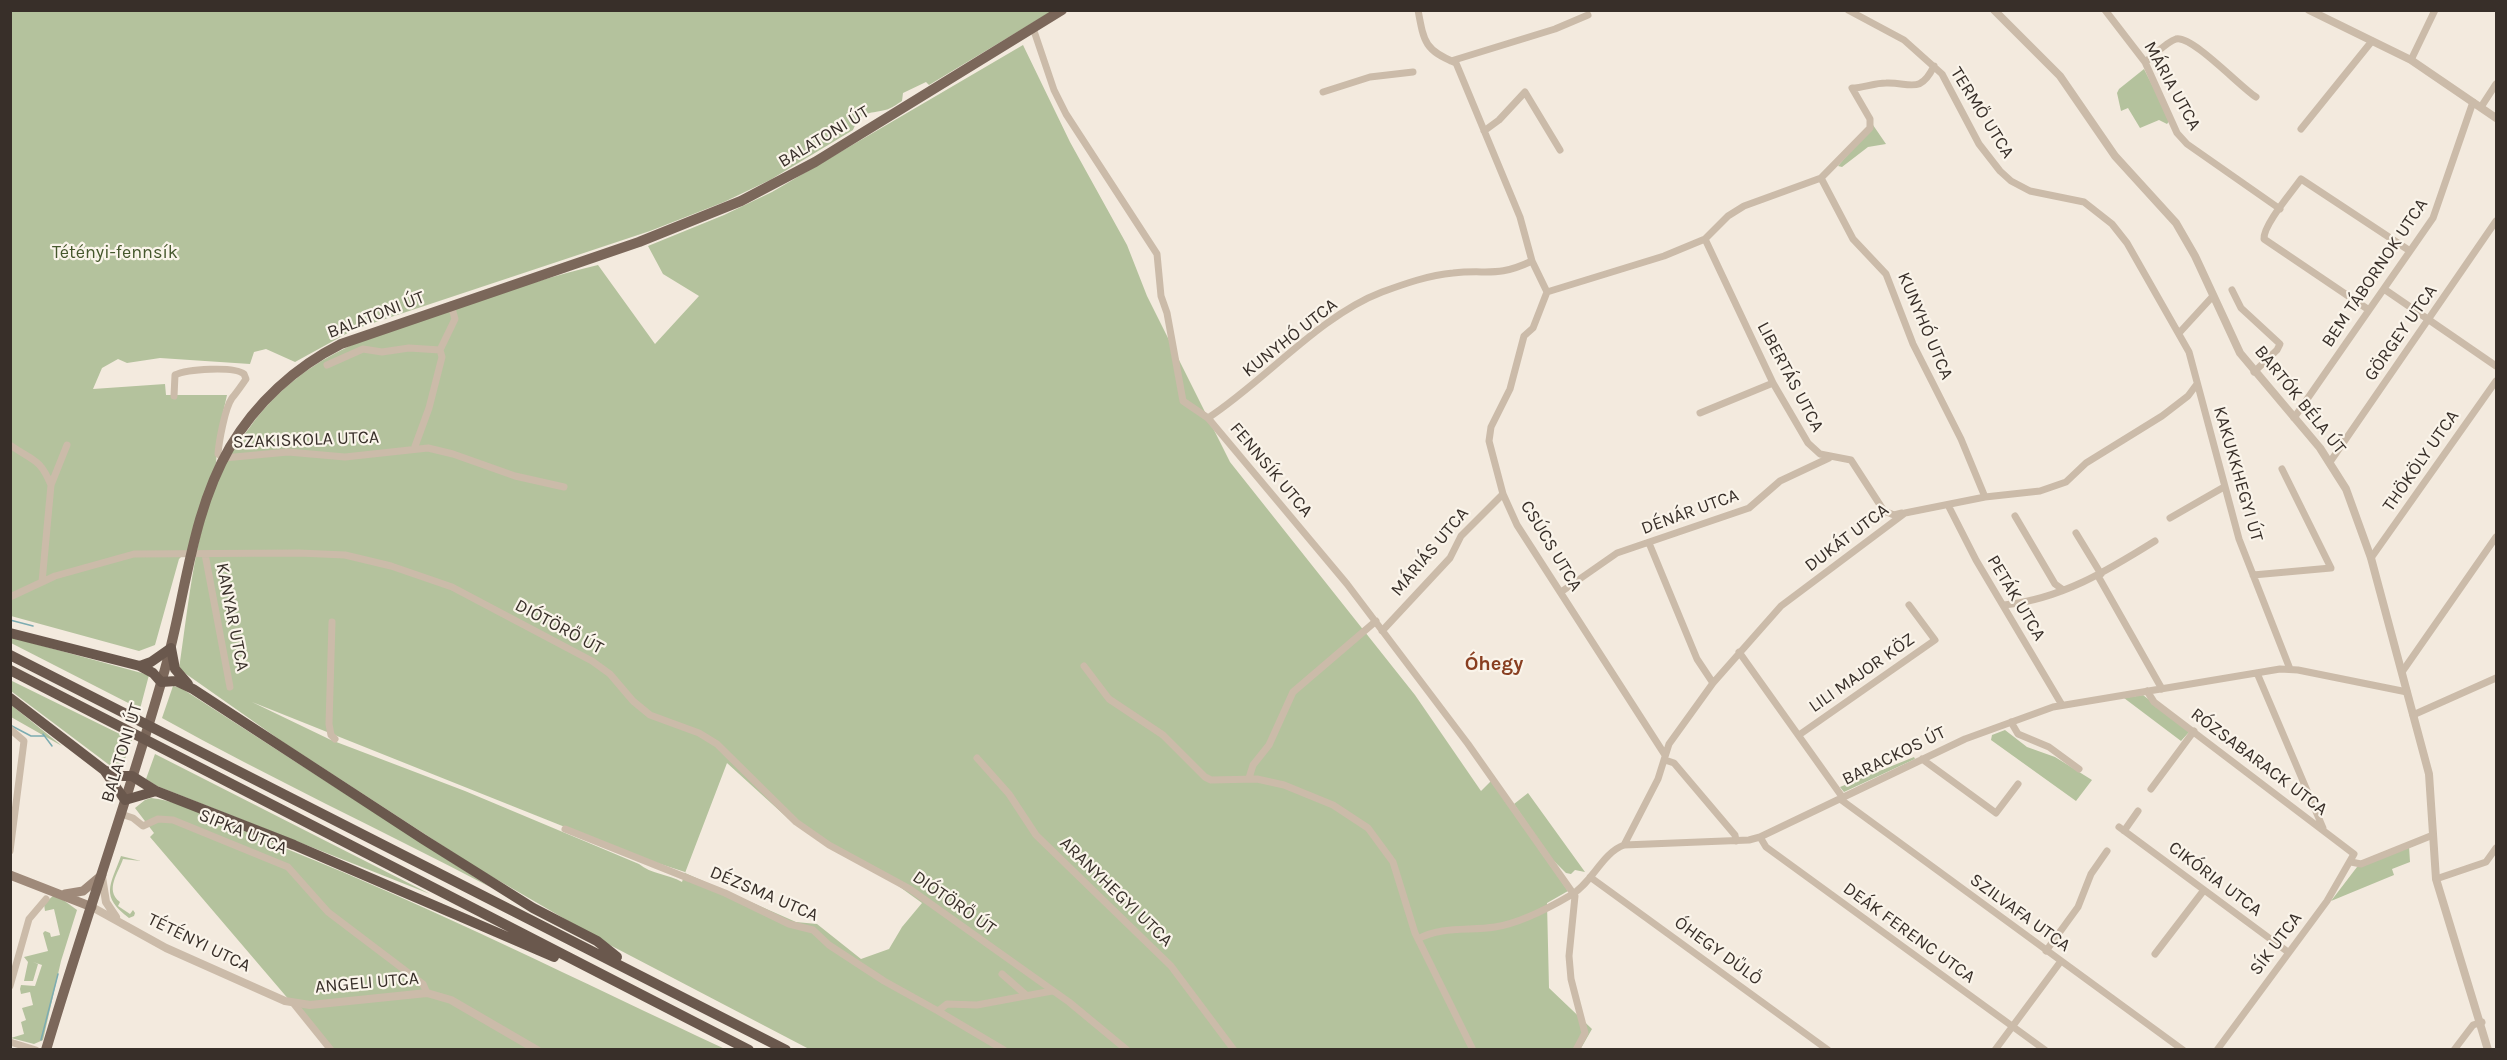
<!DOCTYPE html>
<html>
<head>
<meta charset="utf-8">
<style>
  body { margin:0 }
  #map { position:relative; width:2507px; height:1060px; overflow:hidden; background:#f3eade; font-family:Karla,sans-serif }
  canvas { display:block }
  .frame { position:absolute; inset:0; border:12px solid #382f29; pointer-events:none }
</style>
</head>
<body>
<div id="map">
<canvas width="2507" height="1060"></canvas>
<div class="frame"></div>
</div>
<script>
const ctx = document.querySelector('canvas').getContext('2d');
ctx.lineJoin = 'round';
function paint(path, color) { ctx.fillStyle = color; ctx.fill(path, 'evenodd'); }
function stroke(path, color, width, dash) { ctx.strokeStyle = color; ctx.lineWidth = width; ctx.lineCap = dash ? 'butt' : 'round'; ctx.setLineDash(dash || []); ctx.stroke(path); }
function drawText(font, color, halo, rows, align = 'center') {
  ctx.font = font + ' Karla,sans-serif'; ctx.lineWidth = 4.5; ctx.setLineDash([]); ctx.textBaseline = 'middle'; ctx.strokeStyle = halo; ctx.fillStyle = color; for (const [text, x, y, turn = 0] of rows) {
    ctx.save(); ctx.translate(x, y); ctx.rotate((+turn || 0) * Math.PI / 180); ctx.textAlign = isNaN(turn) ? turn : align; if (halo) ctx.strokeText(text, 0, 0); ctx.fillText(text, 0, 0); ctx.restore();
  }
}
paint(new Path2D(`
  M 10,11 L 1052,11 L 929,85 L 926,82 L 903,93 L 902,101 C 897,104 891,109 885,110 C 868,114 861,111 853,130 L 770,180 L 724,202 L 650,231 L 355,329 L 295,362 L 266,349 L 254,352 L 250,364 L 160,358 L 127,363 L 118,359 L 102,368 L 93,389 L 165,384 L 166,395 L 227,395 L 218,435 L 216,463 L 188,550 L 179,559 L 155,645 L 139,651 L 11,616 Z
  M 1023,45 L 1070,142 L 1127,245 L 1147,296 L 1230,462 L 1415,695 L 1481,791 L 1491,781 L 1568,891 L 1547,903 L 1549,988 L 1592,1029 L 1580,1050 L 809,1049 L 608,944 L 477,868 L 280,740 L 179,669 C 189,603 195,525 224,465 C 231,452 241,439 250,427 C 307,349 384,331 471,303 C 513,289 555,275 598,265 L 655,344 L 699,296 L 663,274 L 648,246 L 724,215 L 772,192 ZM 252,702 L 645,859 L 685,872 L 682,882 C 668,874 651,874 639,864 L 465,791 L 331,740 ZM 727,763 L 793,823 L 879,872 L 922,903 L 902,927 L 889,949 L 861,959 L 817,924 L 796,922 L 685,873 Z
  M 2144,69 L 2170,120 L 2167,124 L 2159,120 L 2140,128 L 2128,108 L 2121,111 L 2117,93 L 2119,89 Z
  M 1873,125 L 1886,144 L 1868,147 L 1842,167 L 1838,166 Z
  M 10,637 L 149,675 L 140,709 L 11,643 Z
  M 10,680 L 132,740 L 121,770 L 116,770 L 11,691 Z
  M 173,686 L 181,688 L 490,887 C 381,830 270,778 162,718 Z
  M 2143,695 L 2190,731 L 2181,741 L 2124,698 Z
  M 10,704 L 62,746 L 11,717 Z
  M 2005,730 L 2027,747 L 2055,757 L 2092,780 L 2076,801 L 1991,740 L 1992,735 Z
  M 155,754 L 430,894 L 157,786 L 146,779 Z
  M 1914,757 L 1915,759 L 1844,792 L 1840,787 Z
  M 1528,793 L 1585,872 L 1575,870 L 1571,874 L 1566,873 L 1551,858 L 1514,804 Z
  M 151,798 C 189,802 250,834 287,849 C 436,909 579,981 725,1049 L 331,1049 L 150,837 L 154,833 L 135,808 L 145,800 Z
  M 2409,846 L 2410,862 L 2392,869 L 2394,875 L 2331,901 L 2357,867 Z
  M 121,856 L 141,861 L 123,859 C 119,872 104,890 120,902 L 118,906 L 130,914 L 133,910 L 135,913 L 134,916 L 129,918 C 100,896 110,886 121,856 Z
  M 55,894 L 77,910 L 61,961 L 43,1040 L 34,1044 L 11,1038 L 24,1034 L 21,1022 L 26,1020 L 22,1008 L 33,1005 L 30,992 L 21,994 L 20,989 L 21,985 L 35,986 L 42,965 L 33,962 L 38,964 L 33,981 L 24,981 L 28,962 L 24,957 L 48,951 L 43,933 L 45,931 L 50,933 L 51,937 L 60,935 L 54,909 L 45,911 L 44,904 Z`), '#b4c29d');
stroke(new Path2D(`
  M 10,620 L 33,626
  M 10,725 L 31,736 L 44,736
  M 43,734 L 52,746
  M 41,1040 L 58,974`), '#7cacb1', 1.5);
stroke(new Path2D(`
  M 1418,10 C 1424,43 1425,50 1456,63 L 1520,217 L 1532,261 L 1547,292 L 1533,328 L 1524,336 L 1510,389 L 1491,427 L 1489,441 L 1503,494 L 1517,525 L 1665,755
  M 1848,10 L 1904,40 L 1942,74 L 1979,144 L 2000,171 L 2011,181 L 2030,191 L 2084,202 L 2112,224 L 2127,243 L 2189,352 L 2239,539 L 2290,669
  M 2105,10 L 2145,62 L 2177,133 L 2187,144 L 2280,209
  M 1033,28 L 1054,90 L 1066,114 L 1157,254 L 1161,296 L 1167,313 L 1183,401 L 1208,418 L 1347,584 L 1468,744 L 1575,896 L 1569,956 L 1571,979 L 1585,1033 L 1576,1050
  M 2411,60 L 2435,10
  M 1451,61 L 1555,29 L 1588,15
  M 2145,62 C 2154,56 2166,42 2176,39 C 2192,35 2240,87 2256,97
  M 1323,92 L 1370,77 L 1413,72
  M 2481,107 L 2496,84
  M 2301,129 L 2372,41
  M 1484,131 L 1499,120 L 1525,92 L 1560,150
  M 1821,178 L 1870,128 L 1870,119 L 1852,88 C 1863,88 1874,83 1886,83 C 1910,82 1920,95 1934,66
  M 1705,239 L 1773,383 L 1808,443 L 1820,454 L 1851,460 L 1884,511 L 1894,515 L 1902,513
  M 2384,289 L 2496,366
  M 2232,290 L 2241,308 L 2280,344 L 2277,350 L 2254,372
  M 1547,292 L 1664,256 L 1705,239 L 1728,216 L 1744,206 L 1821,178 L 1853,239 L 1886,274 L 1913,344 L 1961,439 L 1985,497
  M 2369,310 L 2264,239 C 2263,225 2292,192 2301,179 L 2410,251
  M 2180,332 L 2213,296
  M 440,350 L 455,319 L 451,305
  M 327,365 L 363,349 L 382,352 L 409,348 L 440,350 L 442,357 L 429,408 L 414,449
  M 174,396 L 175,375 C 187,369 234,366 244,374 L 246,379 C 241,386 237,392 232,398 C 225,408 219,441 218,454 L 224,458 L 288,452 L 345,457 L 428,448 L 453,454 L 515,476 L 564,487
  M 1700,413 L 1773,383
  M 1208,418 C 1265,381 1319,316 1382,292 C 1404,284 1429,275 1453,273 C 1488,269 1496,278 1532,261
  M 2294,418 L 2433,218 L 2473,102
  M 10,445 C 33,461 40,458 51,485
  M 2330,462 L 2496,221
  M 1948,505 L 1976,560 L 2062,705
  M 2015,516 L 2055,584 L 2062,589
  M 2170,518 L 2224,487
  M 2076,533 L 2101,574
  M 1649,543 L 1697,659 L 1713,683
  M 205,554 L 230,687
  M 2371,558 L 2496,381
  M 2253,575 L 2331,568 L 2282,469
  M 2098,576 L 2162,689
  M 42,582 L 51,485 L 67,445
  M 1561,592 L 1617,553 L 1749,508 L 1780,481 L 1829,458
  M 10,597 L 55,576 L 134,554 L 299,553 L 345,555 L 391,566 L 452,587 L 592,661 L 610,674 L 633,701 L 650,715 L 699,733 L 717,744 L 796,822 L 829,845 L 910,889 L 1069,1002 L 1127,1050
  M 2004,605 C 2061,599 2107,571 2155,541
  M 332,622 L 329,724 L 331,735 L 335,739
  M 1382,631 L 1450,558 L 1461,536 L 1503,494
  M 1739,652 L 1843,798
  M 1084,666 L 1109,699 L 1163,735 L 1205,777 L 1211,780 L 1257,779 L 1284,785 L 1333,805 L 1368,828 L 1393,862 L 1415,933 L 1473,1050
  M 2402,672 L 2496,537
  M 2257,673 L 2323,828
  M 2147,691 L 2154,702 L 2354,854 L 2327,901 L 2217,1050
  M 2413,715 L 2496,678
  M 2011,722 L 2018,734 L 2049,747 L 2079,769
  M 10,729 L 24,741 L 10,851
  M 1799,735 L 1935,640 L 1909,605
  M 977,758 L 1009,794 L 1036,835 L 1171,966 L 1234,1050
  M 1922,759 L 1996,813 L 2018,784
  M 1665,760 L 1674,763 L 1735,835 L 1736,841
  M 1249,778 L 1253,765 L 1269,745 L 1293,692 L 1376,621
  M 2151,789 L 2194,731
  M 1840,799 L 2183,1050
  M 121,814 L 133,818 L 143,826 L 158,819 L 173,820 L 288,867 L 328,912 L 423,984 L 427,993
  M 2119,827 L 2288,952
  M 565,829 L 725,893 L 789,924 L 813,930 L 829,945 L 884,981 L 938,1011 L 947,1004 L 977,1005 L 1052,991
  M 2124,831 L 2138,811
  M 1760,837 L 1766,847 L 2045,1050
  M 1624,845 L 1658,779 L 1669,744 L 1713,683 L 1781,606 L 1905,513 L 1985,497 L 2040,491 L 2066,482 L 2086,463 L 2162,416 L 2188,396 L 2197,384
  M 2351,862 L 2361,864 L 2433,835
  M 1590,877 L 1828,1050
  M 2436,879 L 2486,862 L 2496,848
  M 1418,939 C 1441,926 1469,931 1495,927 C 1521,923 1549,908 1571,895 C 1592,883 1602,853 1624,845 L 1749,840 L 1760,837 L 1965,739 L 2053,707 L 2280,669 L 2298,670 L 2407,692
  M 2046,951 L 2078,907 L 2091,874 L 2107,851
  M 2155,954 L 2204,890
  M 1002,974 L 1026,995
  M 10,986 L 29,919 L 46,899
  M 294,1004 L 331,1050
  M 938,1011 L 1004,1050
  M 10,1042 L 36,1050
  M 1995,1050 L 2061,961
  M 2454,1050 L 2473,1025 L 2482,1022`), '#cbbba9', 7);
stroke(new Path2D(`
  M 1994,10 L 2060,76 L 2115,156 L 2176,223 L 2195,256 L 2240,353 L 2320,448 L 2346,489 L 2371,558 L 2429,774 L 2436,879 L 2488,1050
  M 2309,10 L 2411,60 L 2496,118
  M 102,877 L 106,902 L 116,917
  M 92,907 L 166,948 L 285,1001 L 310,1005 L 427,993 L 451,1000 L 537,1050`), '#cbbba9', 8);
stroke(new Path2D(`
  M 10,875 L 92,907
  M 65,894 L 83,891 L 102,875`), '#9f8a7a', 9);
stroke(new Path2D(`
  M 46,1050 C 84,922 129,797 165,669 C 186,595 191,514 230,447 C 256,403 295,367 341,344 L 639,242 L 741,201 L 815,162 L 1062,10`), '#7b675a', 10);
stroke(new Path2D(`
  M 10,633 L 140,666 L 153,673 L 161,682 L 176,681 L 193,689 L 423,839 L 533,908 L 597,941 L 617,957
  M 10,655 L 786,1050
  M 140,666 L 151,662 L 171,648 L 175,669 L 188,684
  M 10,670 L 749,1050
  M 10,698 L 104,770 L 125,800 L 156,791
  M 104,770 L 117,776 L 132,776 L 156,791 L 294,845 L 554,957`), '#6a584d', 10);
drawText('18px', '#382f29', '#faf4ea', [
  ["MÁRIA UTCA",2172,86,61],
  ["TERMŐ UTCA",1982,113,58],
  ["BALATONI ÚT",824,137,-31],
  ["BEM TÁBORNOK UTCA",2375,273,-56],
  ["BALATONI ÚT",376,315,-21],
  ["KUNYHÓ UTCA",1925,326,67],
  ["GÖRGEY UTCA",2401,333,-55],
  ["KUNYHÓ UTCA",1290,338,-38],
  ["LIBERTÁS UTCA",1790,377,62],
  ["BARTÓK BÉLA ÚT",2300,400,51],
  ["SZAKISKOLA UTCA",306,440,-2],
  ["THÖKÖLY UTCA",2421,461,-55],
  ["FENNSÍK UTCA",1271,470,50],
  ["KAKUKKHEGYI ÚT",2238,474,74],
  ["DÉNÁR UTCA",1690,512,-20],
  ["DUKÁT UTCA",1847,538,-37],
  ["CSÚCS UTCA",1551,546,59],
  ["MÁRIÁS UTCA",1430,552,-50],
  ["PETÁK UTCA",2016,598,59],
  ["KANYAR UTCA",232,617,79],
  ["DIÓTÖRŐ ÚT",559,627,28],
  ["LILI MAJOR KÖZ",1862,673,-35],
  ["BALATONI ÚT",122,753,-73],
  ["BARACKOS ÚT",1894,756,-26],
  ["RÓZSABARACK UTCA",2259,762,37],
  ["SIPKA UTCA",243,832,22],
  ["CIKÓRIA UTCA",2215,879,37],
  ["ARANYHEGYI UTCA",1116,892,44],
  ["DÉZSMA UTCA",764,894,23],
  ["DIÓTÖRŐ ÚT",954,903,35],
  ["SZILVAFA UTCA",2020,913,36],
  ["DEÁK FERENC UTCA",1909,933,36],
  ["TÉTÉNYI UTCA",199,943,26],
  ["SÍK UTCA",2276,944,-53],
  ["ÓHEGY DŰLŐ",1718,951,36],
  ["ANGELI UTCA",367,983,-5]
]);
drawText('18px', '#45572c', '#faf4ea', [
  ["Tétényi-fennsík",115,253]
]);
drawText('bold 20px', '#893f21', '#faf4ea', [
  ["Óhegy",1494,664]
]);
</script>
</body>
</html>
